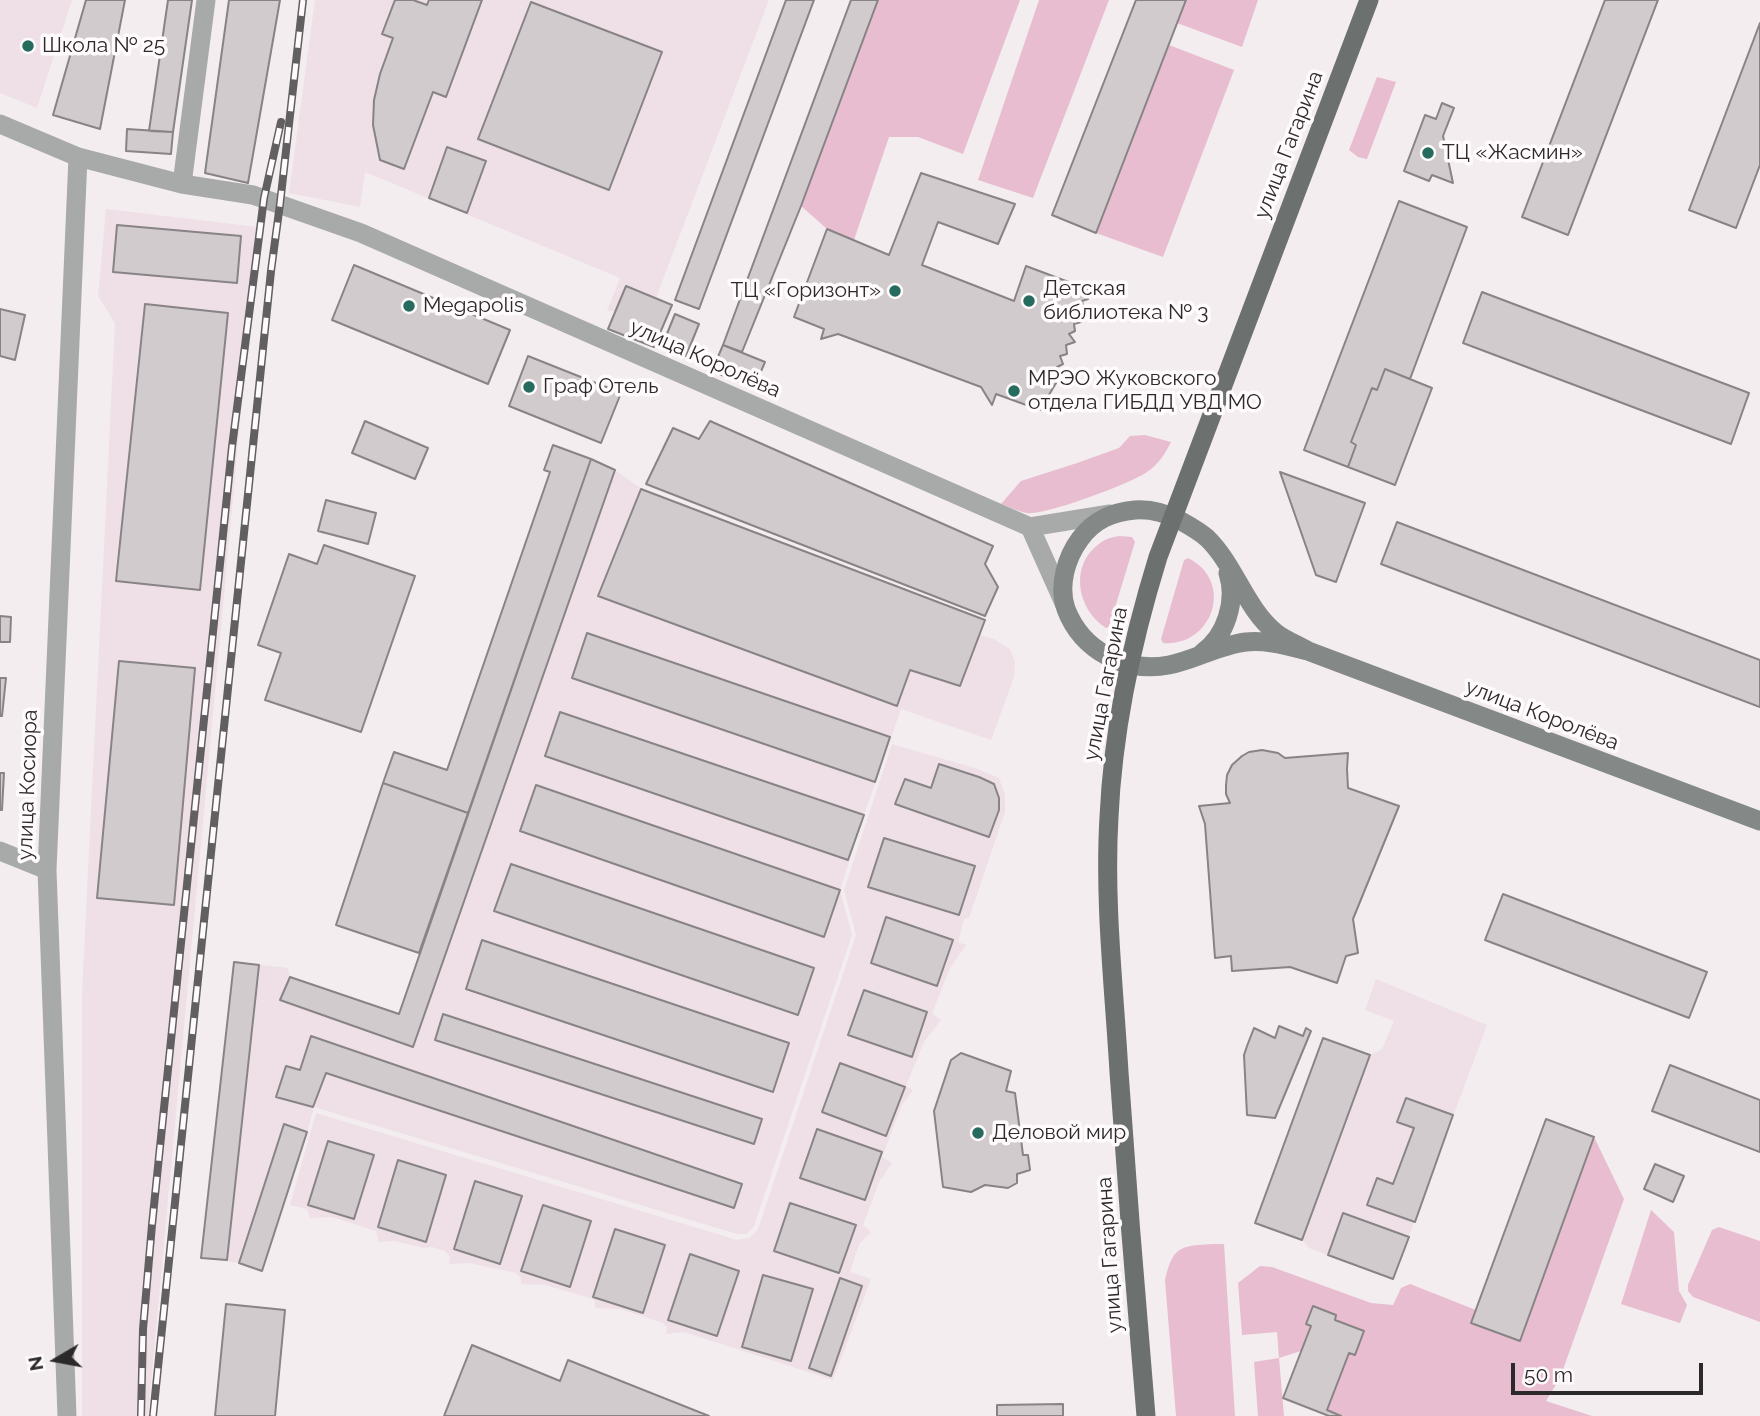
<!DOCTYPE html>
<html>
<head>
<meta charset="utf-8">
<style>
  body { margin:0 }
  #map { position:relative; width:1760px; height:1416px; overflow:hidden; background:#f3edef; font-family:Raleway,sans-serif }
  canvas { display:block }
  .north { position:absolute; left:21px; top:1325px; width:70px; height:70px; -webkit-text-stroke:5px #fffbfd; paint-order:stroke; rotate:260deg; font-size:19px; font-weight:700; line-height:28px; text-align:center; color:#2b292a }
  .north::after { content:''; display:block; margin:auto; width:24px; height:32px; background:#2b292a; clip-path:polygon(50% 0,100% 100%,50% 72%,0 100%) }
  .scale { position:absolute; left:1511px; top:1363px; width:192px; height:32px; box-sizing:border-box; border:4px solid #2b292a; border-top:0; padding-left:9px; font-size:21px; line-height:24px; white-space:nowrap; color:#2b292a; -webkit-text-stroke:5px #fffbfd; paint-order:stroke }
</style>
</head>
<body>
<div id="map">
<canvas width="1760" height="1416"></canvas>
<div class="north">N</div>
<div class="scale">50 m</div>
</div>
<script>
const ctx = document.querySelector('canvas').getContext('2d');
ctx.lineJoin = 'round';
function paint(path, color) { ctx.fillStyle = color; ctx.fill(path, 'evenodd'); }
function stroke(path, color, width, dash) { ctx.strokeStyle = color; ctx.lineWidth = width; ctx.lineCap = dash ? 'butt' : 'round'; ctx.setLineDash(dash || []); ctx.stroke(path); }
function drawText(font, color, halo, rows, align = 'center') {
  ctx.font = font + ' Raleway,sans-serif'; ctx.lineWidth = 7; ctx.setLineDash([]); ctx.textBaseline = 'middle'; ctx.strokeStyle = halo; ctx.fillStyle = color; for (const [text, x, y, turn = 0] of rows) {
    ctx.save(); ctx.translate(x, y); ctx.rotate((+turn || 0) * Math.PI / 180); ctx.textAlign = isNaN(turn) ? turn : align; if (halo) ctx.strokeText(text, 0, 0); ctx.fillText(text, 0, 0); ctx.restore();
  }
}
paint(new Path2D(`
  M 0,0 L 72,0 L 37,108 L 0,93 Z
  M 315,0 L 769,0 L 651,311 L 607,311 L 620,278 L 365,172 L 360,207 L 289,193 Z
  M 106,209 L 258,227 L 148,1416 L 82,1416 L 82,993 L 115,323 L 98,296 Z
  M 591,459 L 615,470 L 642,489 L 985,620 L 979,635 L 994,639 L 1010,649 L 1015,662 L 1014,677 L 991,740 L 901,709 L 864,815 L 840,890 L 852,935 L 754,1226 L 747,1234 L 737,1234 L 314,1107 L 307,1132 L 262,1271 L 239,1263 L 201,1258 L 234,962 L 288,968 L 290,977 L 399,1014 Z
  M 892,744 L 978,769 L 999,778 L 1005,795 L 1005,812 L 969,918 L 964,919 L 958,942 L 966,945 L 950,968 L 932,1014 L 941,1020 L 924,1042 L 906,1086 L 913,1090 L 902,1105 L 882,1157 L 892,1163 L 879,1182 L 863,1225 L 871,1232 L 859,1244 L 850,1272 L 871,1279 L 833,1380 L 684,1332 L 666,1334 L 667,1328 L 663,1323 L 620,1309 L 595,1308 L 595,1301 L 590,1298 L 546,1285 L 521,1284 L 521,1278 L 516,1273 L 469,1263 L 449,1264 L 450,1257 L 445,1251 L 432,1247 L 424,1248 L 395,1241 L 379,1242 L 376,1231 L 332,1217 L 310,1218 L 307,1209 L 290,1205 L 316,1113 L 724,1236 L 736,1240 L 750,1238 L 758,1229 L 856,935 L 844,890 Z
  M 1376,979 L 1487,1025 L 1393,1279 L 1309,1248 L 1302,1240 L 1255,1223 L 1323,1038 L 1370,1055 L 1382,1049 L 1394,1021 L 1365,1010 Z`), '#eee0e6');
paint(new Path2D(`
  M 878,0 L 1020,0 L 963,154 L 918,137 L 889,137 L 854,240 L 827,229 L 801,206 Z
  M 1039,0 L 1109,0 L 1033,198 L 978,180 Z
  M 1186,0 L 1258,0 L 1242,47 L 1177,23 Z
  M 1169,45 L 1234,70 L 1163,257 L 1096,233 Z
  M 1377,77 L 1396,82 L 1367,159 L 1358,157 L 1349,150 Z
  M 1145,435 L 1171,442 C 1165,454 1158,465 1147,472 C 1132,483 1044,516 1027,513 C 1019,512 1010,507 1001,504 L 1021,481 L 1077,463 L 1119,448 L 1130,436 Z
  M 1119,536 L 1132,537 L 1135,542 L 1109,627 L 1106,628 C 1077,610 1069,565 1099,544 C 1105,539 1112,537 1119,536 Z
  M 1188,558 C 1235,581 1213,647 1163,643 L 1161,639 L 1184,560 Z
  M 1594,1137 L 1624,1199 L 1560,1378 L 1546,1401 L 1592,1416 L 1341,1416 L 1327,1410 L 1349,1353 L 1355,1355 L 1364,1332 L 1335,1320 L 1336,1315 L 1313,1306 L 1306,1324 L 1311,1326 L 1301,1351 L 1279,1358 L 1284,1416 L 1258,1416 L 1254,1362 L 1279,1358 L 1277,1332 L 1242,1335 L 1238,1283 L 1260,1266 L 1272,1267 L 1371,1303 L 1393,1305 L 1401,1288 L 1410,1284 L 1476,1310 L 1519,1340 Z
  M 1651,1210 L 1674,1232 L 1679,1291 L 1687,1305 L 1680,1323 L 1621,1304 Z
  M 1719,1227 L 1760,1241 L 1760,1322 L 1693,1297 L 1688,1291 L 1688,1285 L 1712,1230 Z
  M 1214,1244 L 1224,1244 L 1235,1416 L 1176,1416 L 1165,1280 C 1173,1245 1181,1246 1214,1244 Z`), '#e8bdcf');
const building = new Path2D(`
  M 86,0 L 125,0 L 100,129 L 53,115 Z
  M 168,0 L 192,0 L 173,132 L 149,131 Z
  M 229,0 L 280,0 L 248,183 L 205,173 Z
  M 395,0 L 413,0 L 427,5 L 429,0 L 482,0 L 446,97 L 433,92 L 404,169 L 380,160 L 373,125 L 374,100 L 380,74 L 393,38 L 382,34 Z
  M 786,0 L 814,0 L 699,309 L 675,300 Z
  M 851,0 L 878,0 L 801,206 L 742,352 L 723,345 Z
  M 1136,0 L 1186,0 L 1096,233 L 1052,215 Z
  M 1605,0 L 1658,0 L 1568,235 L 1522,217 Z
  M 531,2 L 662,52 L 609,190 L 478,139 Z
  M 1760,23 L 1760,165 L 1736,228 L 1689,210 Z
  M 1442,103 L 1454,108 L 1443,136 L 1453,183 L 1432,175 L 1429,181 L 1404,171 L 1425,115 L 1436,119 Z
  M 127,129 L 173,132 L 171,154 L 126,151 Z
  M 447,147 L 486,161 L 467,213 L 429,198 Z
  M 921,173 L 1015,204 L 998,244 L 938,222 L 922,265 L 1014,301 L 1026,266 L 1090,290 L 1085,292 L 1088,299 L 1082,301 L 1084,310 L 1079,312 L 1081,322 L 1074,324 L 1075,331 L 1069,334 L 1075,342 L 1066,345 L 1067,354 L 1060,356 L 1063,364 L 1057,367 L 1059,373 L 1053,376 L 1056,383 L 1040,410 L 996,394 L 992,405 L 981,387 L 838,334 L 821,339 L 824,329 L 794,317 L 827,229 L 889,255 Z
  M 1399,201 L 1467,227 L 1410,379 L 1385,369 L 1377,390 L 1372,388 L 1351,442 L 1356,445 L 1348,467 L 1304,450 Z
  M 117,225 L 241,236 L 237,283 L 113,272 Z
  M 354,265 L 510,330 L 488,384 L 332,320 Z
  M 626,286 L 672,305 L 654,347 L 608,329 Z
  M 1482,292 L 1749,393 L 1731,444 L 1463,343 Z
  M 145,304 L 228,313 L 200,590 L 116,581 Z
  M 0,309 L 25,315 L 15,360 L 0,356 Z
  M 675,314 L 699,324 L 686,356 L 662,346 Z
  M 723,345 L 765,362 L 754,388 L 712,371 Z
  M 528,356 L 621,393 L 601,443 L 509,406 Z
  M 1385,369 L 1432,388 L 1395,485 L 1348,467 L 1356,445 L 1351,442 L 1372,388 L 1377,390 Z
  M 365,421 L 428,448 L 415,479 L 352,453 Z
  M 710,421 L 993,546 L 985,564 L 998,587 L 985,616 L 646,484 L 673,428 L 699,439 Z
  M 553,445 L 591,459 L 468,813 L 383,783 L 394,752 L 447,770 L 550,472 L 544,470 Z
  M 591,459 L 615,470 L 413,1047 L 280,1000 L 290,977 L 399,1014 Z
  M 1280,472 L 1365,503 L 1336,582 L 1316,575 Z
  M 641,489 L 985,620 L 960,686 L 910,670 L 897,706 L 598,596 Z
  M 326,500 L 376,513 L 368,544 L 318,531 Z
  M 1397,522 L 1760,660 L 1760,707 L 1381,564 Z
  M 324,545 L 415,576 L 361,732 L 265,700 L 281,653 L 258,645 L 289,554 L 317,564 Z
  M 0,616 L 11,617 L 10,642 L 0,642 Z
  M 587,633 L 890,737 L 875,782 L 572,678 Z
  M 119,661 L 195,668 L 174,905 L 97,898 Z
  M 0,678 L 6,678 L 2,716 L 0,716 Z
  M 560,712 L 864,815 L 848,860 L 545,756 Z
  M 1262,750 L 1278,753 L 1285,758 L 1348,753 L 1347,769 L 1348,788 L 1399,806 L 1353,919 L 1358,953 L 1346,956 L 1337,983 L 1290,967 L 1232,971 L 1231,956 L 1215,958 L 1205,824 L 1199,806 L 1230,803 L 1226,794 L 1226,785 L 1227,775 L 1232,765 L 1242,756 L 1249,752 Z
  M 939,764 L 979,777 L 994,784 L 999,798 L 999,810 L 989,837 L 895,804 L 905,779 L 931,788 Z
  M 0,773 L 4,773 L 2,810 L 0,810 Z
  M 383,783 L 468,813 L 419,953 L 336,925 Z
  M 536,785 L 840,890 L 824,937 L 520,831 Z
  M 884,838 L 975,866 L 959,915 L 868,887 Z
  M 511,864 L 814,968 L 798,1015 L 494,911 Z
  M 1503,894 L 1707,972 L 1689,1018 L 1485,940 Z
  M 886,917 L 953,940 L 937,986 L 871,963 Z
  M 482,940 L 789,1043 L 773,1092 L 466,989 Z
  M 234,962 L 259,965 L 227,1260 L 201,1258 Z
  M 864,990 L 927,1012 L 912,1057 L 848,1035 Z
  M 443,1014 L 762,1119 L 754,1144 L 435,1040 Z
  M 1279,1026 L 1303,1036 L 1306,1028 L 1311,1031 L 1275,1118 L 1247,1115 L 1244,1055 L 1247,1046 L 1254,1028 L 1275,1038 Z
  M 311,1036 L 742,1184 L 734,1208 L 326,1073 L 313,1107 L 276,1097 L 286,1066 L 300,1070 Z
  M 1323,1038 L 1370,1055 L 1302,1240 L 1255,1223 Z
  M 961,1053 L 1011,1071 L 1006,1091 L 1015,1093 L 1023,1155 L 1028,1155 L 1030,1170 L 1017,1174 L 1017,1183 L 1008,1188 L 985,1185 L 971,1192 L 943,1187 L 934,1111 L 951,1060 Z
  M 840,1063 L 905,1087 L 886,1136 L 822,1112 Z
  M 1670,1065 L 1760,1100 L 1760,1152 L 1652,1111 Z
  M 1406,1098 L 1453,1115 L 1415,1222 L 1367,1205 L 1377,1178 L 1393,1184 L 1414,1128 L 1397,1122 Z
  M 1546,1119 L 1594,1137 L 1520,1341 L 1471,1323 Z
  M 284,1124 L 307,1132 L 262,1271 L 239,1263 Z
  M 817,1129 L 882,1152 L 865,1200 L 800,1178 Z
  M 328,1141 L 374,1155 L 354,1219 L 308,1205 Z
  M 398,1160 L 446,1175 L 426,1242 L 378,1227 Z
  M 1655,1164 L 1684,1176 L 1673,1202 L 1644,1189 Z
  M 475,1181 L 522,1196 L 500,1264 L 454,1249 Z
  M 790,1203 L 856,1225 L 839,1273 L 774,1251 Z
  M 543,1205 L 591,1221 L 570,1287 L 521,1271 Z
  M 1343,1213 L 1409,1237 L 1393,1279 L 1328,1255 Z
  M 615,1229 L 665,1245 L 643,1313 L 593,1297 Z
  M 690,1254 L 739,1271 L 717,1336 L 668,1320 Z
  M 763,1275 L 813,1289 L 791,1361 L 742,1347 Z
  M 840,1278 L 862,1286 L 831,1376 L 809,1368 Z
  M 226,1304 L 285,1310 L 275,1416 L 215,1416 Z
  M 1313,1306 L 1336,1315 L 1335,1320 L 1364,1331 L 1355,1355 L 1349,1353 L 1327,1410 L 1341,1416 L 1329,1416 L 1283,1398 L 1311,1326 L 1306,1324 Z
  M 472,1345 L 560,1381 L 568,1360 L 709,1416 L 444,1416 Z
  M 1063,1404 L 1063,1416 L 997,1416 L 997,1405 Z`);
paint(building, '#d1cbce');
stroke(building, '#888385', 2);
stroke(new Path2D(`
  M 0,124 L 78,157 L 182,184 L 253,195 L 361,233 L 1030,527
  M 182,184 L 206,0
  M 1030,527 L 1064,603
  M 1030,527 L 1110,514
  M 0,851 L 47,870
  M 67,1416 L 47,870 L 78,157`), '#a7aaa9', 19);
stroke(new Path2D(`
  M 1308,651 C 1298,645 1285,640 1276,633 C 1245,608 1235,565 1207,538 C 1199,531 1190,526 1181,521 C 1166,513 1151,509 1135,510 C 1112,512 1094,520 1080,539 C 1066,558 1058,586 1066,609 C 1082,651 1125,673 1169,665 C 1195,660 1219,645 1246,642 C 1267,640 1287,646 1308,651 L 1760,821
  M 1202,653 C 1226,636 1237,601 1228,573`), '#848887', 19);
stroke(new Path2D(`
  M 1146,1416 C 1136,1301 1127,1187 1119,1072 C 1114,987 1104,902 1109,817 C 1113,728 1132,641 1158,557 L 1369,0`), '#6c716f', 19);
const rail = new Path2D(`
  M 141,1416 L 143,1329 L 152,1225 L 232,447 L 264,198 L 281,122
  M 153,1416 L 271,271 L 280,204 L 303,0`);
stroke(rail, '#625f60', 8);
stroke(rail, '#fffbfd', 5, [16]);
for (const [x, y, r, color] of [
  [28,46,7,"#256b5e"],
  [1428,153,7,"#256b5e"],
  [895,291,7,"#256b5e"],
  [1029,301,7,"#256b5e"],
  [409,306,7,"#256b5e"],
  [529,387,7,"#256b5e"],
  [1014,391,7,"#256b5e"],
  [978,1133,7,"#256b5e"]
]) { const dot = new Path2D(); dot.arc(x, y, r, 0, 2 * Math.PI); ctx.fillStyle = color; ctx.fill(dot); stroke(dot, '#fffbfd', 2.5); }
drawText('21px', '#2b292a', '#fffbfd', [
  ["Школа № 25",42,46],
  ["ТЦ «Жасмин»",1442,153],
  ["Детская",1043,289],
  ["библиотека № 3",1043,313],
  ["ТЦ «Горизонт»",881,291,"right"],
  ["Megapolis",423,306],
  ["МРЭО Жуковского",1028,379],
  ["отдела ГИБДД УВД МО",1028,403],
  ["Граф Отель",543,387],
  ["Деловой мир",992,1133]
], 'left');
drawText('21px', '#2b292a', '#fffbfd', [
  ["улица Гагарина",1289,145,-69],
  ["улица Королёва",705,359,24],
  ["улица Гагарина",1106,684,-79],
  ["улица Королёва",1542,715,21],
  ["улица Косиора",28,785,-88],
  ["улица Гагарина",1110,1255,-94]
]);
</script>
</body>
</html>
